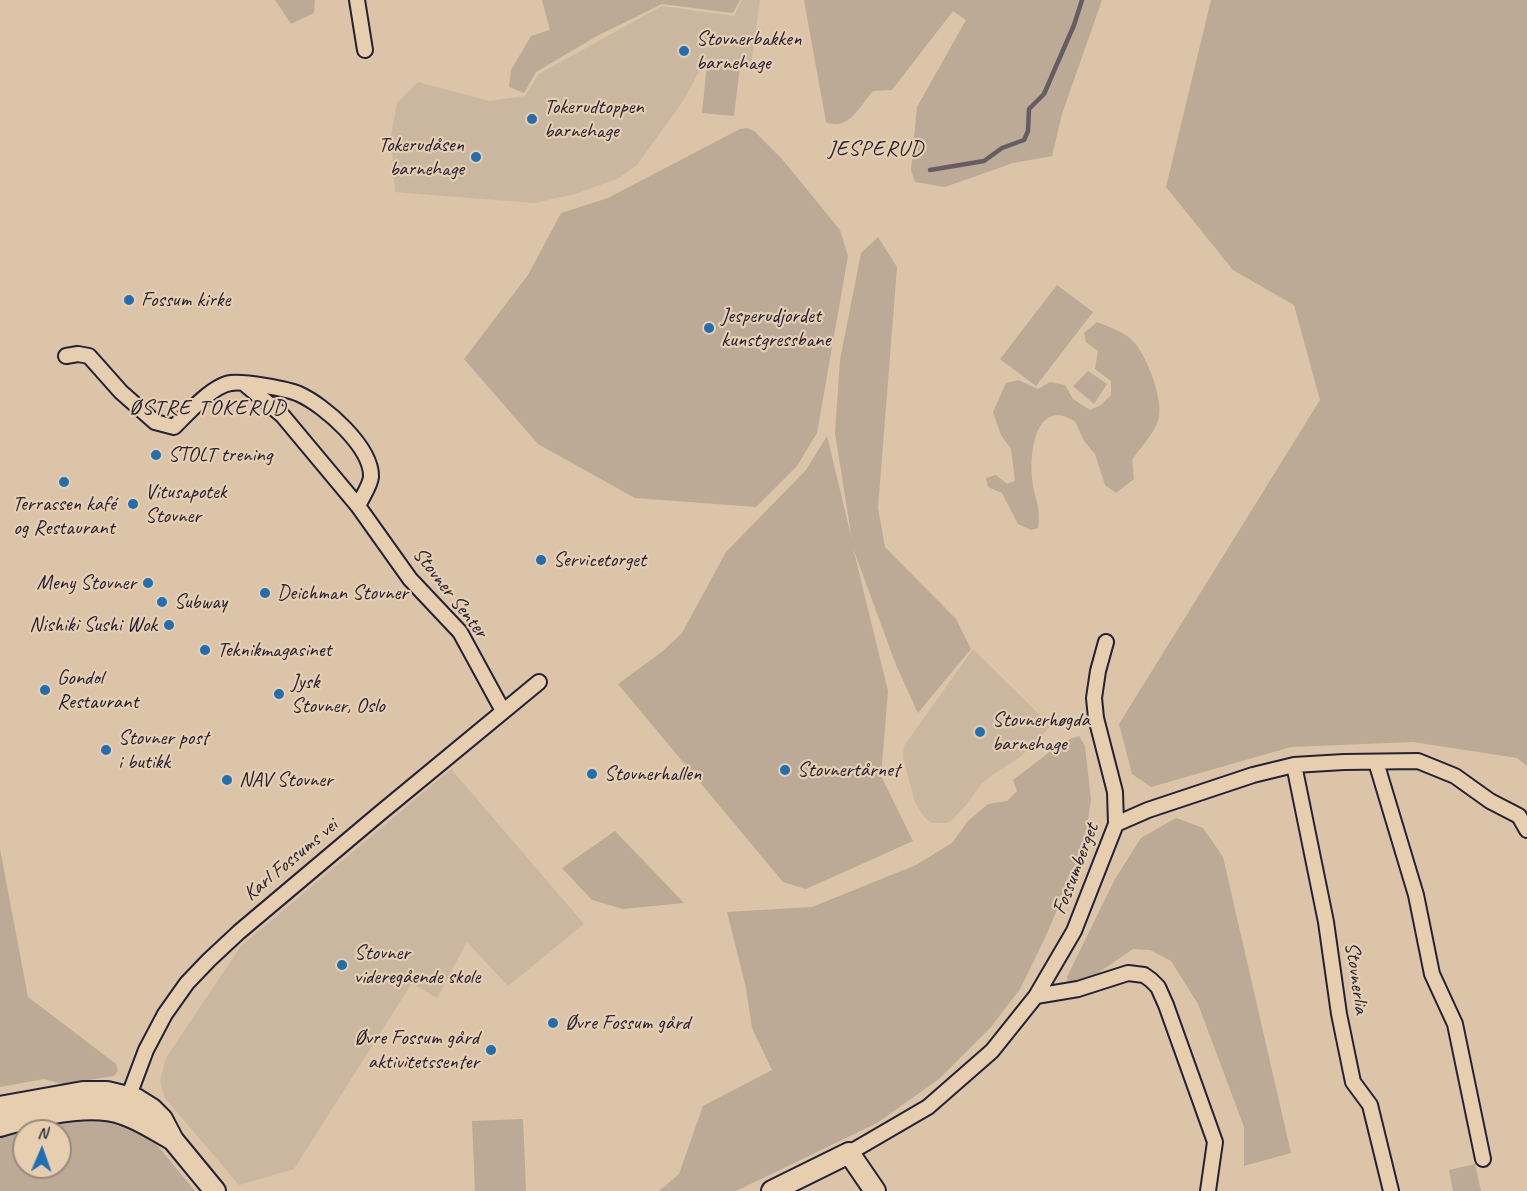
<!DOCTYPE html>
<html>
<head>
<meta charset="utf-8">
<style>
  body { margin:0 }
  #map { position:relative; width:1527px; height:1191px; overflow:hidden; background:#dbc4a8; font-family:Caveat,sans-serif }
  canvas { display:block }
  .north { position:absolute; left:12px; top:1119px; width:60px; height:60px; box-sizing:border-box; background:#e7ceaf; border:2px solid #988981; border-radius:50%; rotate:2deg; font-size:16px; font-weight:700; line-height:24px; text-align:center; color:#22223b }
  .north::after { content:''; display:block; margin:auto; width:21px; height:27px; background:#1f6fb2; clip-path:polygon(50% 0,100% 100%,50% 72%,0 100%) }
</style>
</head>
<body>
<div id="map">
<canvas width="1527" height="1191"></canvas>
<div class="north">N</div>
</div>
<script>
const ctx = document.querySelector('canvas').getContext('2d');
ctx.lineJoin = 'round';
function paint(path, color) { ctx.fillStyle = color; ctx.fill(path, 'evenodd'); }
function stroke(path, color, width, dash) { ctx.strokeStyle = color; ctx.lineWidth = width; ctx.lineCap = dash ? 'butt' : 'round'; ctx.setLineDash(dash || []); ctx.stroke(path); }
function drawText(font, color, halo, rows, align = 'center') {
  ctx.font = font + ' Caveat,sans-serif'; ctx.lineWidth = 4.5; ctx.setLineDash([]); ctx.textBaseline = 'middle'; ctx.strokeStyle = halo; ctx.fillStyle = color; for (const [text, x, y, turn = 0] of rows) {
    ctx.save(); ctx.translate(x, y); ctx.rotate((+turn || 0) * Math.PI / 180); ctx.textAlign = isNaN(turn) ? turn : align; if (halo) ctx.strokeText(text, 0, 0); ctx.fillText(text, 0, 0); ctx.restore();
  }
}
paint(new Path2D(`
  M 742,0 L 760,0 L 751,65 L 706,59 L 683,101 L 637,165 L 619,178 L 575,194 L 534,203 L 395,192 L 391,136 L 397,103 L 418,82 L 489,101 L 525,96 L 539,74 L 662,6 L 734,16 Z
  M 973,649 L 1051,726 L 1019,758 L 992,775 L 981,784 L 966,805 L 952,820 L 947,823 L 932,823 L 924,817 L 915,802 L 903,758 L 904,746 Z
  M 451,769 L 584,924 L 508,986 L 467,942 L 437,998 L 412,983 L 294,1169 L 239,1185 L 165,1098 L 160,1082 L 166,1058 L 241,946 Z`), '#cbb69f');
paint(new Path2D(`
  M 275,0 L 315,0 L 314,13 L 291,24 Z
  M 542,0 L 740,0 L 733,13 L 662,4 L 597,36 L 536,72 L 524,93 L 509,87 L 511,70 L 531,36 L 550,30 Z
  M 804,0 L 1102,0 L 1062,114 L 1052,156 L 1013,163 L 945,187 L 915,182 L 911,170 L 917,107 L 966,20 L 953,11 L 892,90 L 873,91 C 860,106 848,132 826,122 Z
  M 1211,0 L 1527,0 L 1527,766 L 1517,758 L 1413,742 L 1291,747 L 1151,787 L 1132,774 L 1119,724 L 1320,400 L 1294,305 L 1233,270 L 1166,187 Z
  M 707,63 L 740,66 L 734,116 L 702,113 Z
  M 747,128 L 754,131 L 782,159 L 840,230 L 848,256 L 817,433 L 797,466 L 756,507 L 635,498 L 538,444 L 464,359 L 528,275 L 561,213 L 608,198 L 740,129 Z
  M 878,237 L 897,267 L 878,508 L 885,547 L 956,619 L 971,649 L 918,713 L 896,665 L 853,548 L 888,691 L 881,776 L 913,841 L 806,889 L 783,882 L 618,684 L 663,651 L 682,633 L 726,552 L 806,470 L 827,436 L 852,540 L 835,433 L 840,360 L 861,253 Z
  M 1057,285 L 1093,312 L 1036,386 L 1000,359 Z
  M 1097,322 C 1109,327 1125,332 1134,342 C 1147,356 1165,403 1158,421 C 1153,435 1140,448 1132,460 L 1134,479 L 1116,493 L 1105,485 L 1095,454 L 1084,441 L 1075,421 C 1070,419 1063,415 1058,415 C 1033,415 1030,459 1032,477 C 1033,497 1042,507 1038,528 L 1031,530 L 1018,524 L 1002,493 L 988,487 L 986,478 L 996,475 L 1007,484 L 1015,481 L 1011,449 L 1001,435 L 993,412 L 1006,383 L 1018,380 L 1038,389 L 1050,382 L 1065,385 L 1073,399 L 1090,410 L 1101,405 L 1111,395 L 1111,381 L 1095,369 L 1098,351 L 1086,342 L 1084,333 Z
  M 1088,371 L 1107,384 L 1094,404 L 1073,386 Z
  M 1079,736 L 1085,746 L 1091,800 L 1083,850 L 1044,940 L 1020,989 L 991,1027 L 939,1079 L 877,1123 L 736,1191 L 659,1191 L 679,1174 L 703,1106 L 772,1070 L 752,1028 L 746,988 L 727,912 L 812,907 L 916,865 L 952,843 L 968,821 L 988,804 L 1007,801 L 1017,791 L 1013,780 L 1064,741 Z
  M 1176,818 L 1203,828 L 1223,857 L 1291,1153 L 1244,1166 L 1244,1127 L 1198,1004 L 1171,961 L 1150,950 L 1133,949 L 1098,973 L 1081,981 L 1068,984 L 1067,977 L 1115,879 L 1141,838 Z
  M 615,831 L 684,903 L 623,909 L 592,900 L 562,868 Z
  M 0,849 L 28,997 L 116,1064 L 118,1071 L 114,1076 L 62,1084 L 44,1079 L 0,1087 Z
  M 98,1118 L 123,1122 L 157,1145 L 195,1191 L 0,1191 L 0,1136 L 54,1123 ZM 24,1131 L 60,1131 L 60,1167 L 24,1167 Z
  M 523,1119 L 526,1191 L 475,1191 L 472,1121 Z
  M 1475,1164 L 1481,1191 L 1453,1191 L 1449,1170 Z`), '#bca996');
stroke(new Path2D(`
  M 930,170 L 984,161 L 1002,148 L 1024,140 L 1028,131 L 1029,109 L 1044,94 L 1074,25 L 1082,0`), '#665d63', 4.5);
const street = new Path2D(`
  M 357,0 L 365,50
  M 66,356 L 78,354 L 89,356 L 121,392 L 155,422 L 174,427 C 187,414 213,385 231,383 C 243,381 288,389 299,394 C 324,405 372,447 371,477 C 370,486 362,497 358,506 L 410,579 L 460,632 L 503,711
  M 246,385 L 282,415 L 358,506
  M 1376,762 L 1416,895 L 1432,974 L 1455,1024 L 1483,1159
  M 1294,765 L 1326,922 L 1339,1014 L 1353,1082 L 1370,1105 L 1391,1191
  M 1116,824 L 1148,810 L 1253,775 L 1294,765 L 1344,762 L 1418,761 L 1455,776 L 1490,801 L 1519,816 L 1527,830
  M 1036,996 L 1078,989 L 1128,973 L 1144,975 L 1151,980 L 1158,987 L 1166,1005 L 1215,1142 L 1208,1191
  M 125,1106 L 146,1050 L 165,1014 L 187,983 L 209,960 L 239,932 L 379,814 L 539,682
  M 849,1153 L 928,1107 L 992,1051 L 1036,996 L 1074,931 L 1116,824 L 1115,792 L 1096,718 L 1094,698 L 1098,671 L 1106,642`);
const secondary = new Path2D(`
  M 0,1107 L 83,1092 L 107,1092 L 136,1099 L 152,1109 L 162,1119 L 173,1140 L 215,1191
  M 0,1126 C 34,1116 90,1102 123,1114 C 141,1120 157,1131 173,1140
  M 772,1191 L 849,1153 L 875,1191`);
stroke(street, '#22223b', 18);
stroke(secondary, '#22223b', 24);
stroke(street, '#e7ceaf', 14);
stroke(secondary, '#e7ceaf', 20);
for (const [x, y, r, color] of [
  [684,51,6,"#1f6fb2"],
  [532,119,6,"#1f6fb2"],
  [476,157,6,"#1f6fb2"],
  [129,300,6,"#1f6fb2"],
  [709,328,6,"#1f6fb2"],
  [156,455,6,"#1f6fb2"],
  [64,482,6,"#1f6fb2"],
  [133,504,6,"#1f6fb2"],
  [541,560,6,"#1f6fb2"],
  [148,583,6,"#1f6fb2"],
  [265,593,6,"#1f6fb2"],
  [162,602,6,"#1f6fb2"],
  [169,625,6,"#1f6fb2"],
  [205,650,6,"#1f6fb2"],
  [45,690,6,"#1f6fb2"],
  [279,694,6,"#1f6fb2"],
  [980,732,6,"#1f6fb2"],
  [106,750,6,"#1f6fb2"],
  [785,770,6,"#1f6fb2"],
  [592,774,6,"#1f6fb2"],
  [227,780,6,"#1f6fb2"],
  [342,965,6,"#1f6fb2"],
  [553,1023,6,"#1f6fb2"],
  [491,1050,6,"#1f6fb2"]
]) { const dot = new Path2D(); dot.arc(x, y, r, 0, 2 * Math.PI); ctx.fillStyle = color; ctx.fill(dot); stroke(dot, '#e7ceaf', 2); }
drawText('21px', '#22223b', '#e7ceaf', [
  ["Stovnerbakken",696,39],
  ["barnehage",696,63],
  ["Tokerudtoppen",544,107],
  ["barnehage",544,131],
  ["Tokerudåsen",464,145,"right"],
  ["barnehage",464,169,"right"],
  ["Fossum kirke",141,300],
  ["Jesperudjordet",721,316],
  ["kunstgressbane",721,340],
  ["STOLT trening",168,455],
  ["Vitusapotek",145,492],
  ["Stovner",145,516],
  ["Terrassen kafé",64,504,"center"],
  ["og Restaurant",64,528,"center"],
  ["Servicetorget",553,560],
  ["Meny Stovner",136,583,"right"],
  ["Deichman Stovner",277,593],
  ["Subway",174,602],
  ["Nishiki Sushi Wok",157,625,"right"],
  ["Teknikmagasinet",217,650],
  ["Gondol",57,678],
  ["Restaurant",57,702],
  ["Jysk",291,682],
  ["Stovner, Oslo",291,706],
  ["Stovnerhøgda",992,720],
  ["barnehage",992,744],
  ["Stovner post",118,738],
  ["i butikk",118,762],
  ["Stovnertårnet",797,770],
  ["Stovnerhallen",604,774],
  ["NAV Stovner",239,780],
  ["Stovner",354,953],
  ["videregående skole",354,977],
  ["Øvre Fossum gård",565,1023],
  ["Øvre Fossum gård",479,1038,"right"],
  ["aktivitetssenter",479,1062,"right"]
], 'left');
drawText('21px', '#22223b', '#e7ceaf', [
  ["Stovner Senter",450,593,52],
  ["Karl Fossums vei",291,860,-40],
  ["Fossumberget",1076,869,-69],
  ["Stovnerlia",1356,978,82]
]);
ctx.letterSpacing = '1.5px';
drawText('22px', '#22223b', '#e7ceaf', [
  ["JESPERUD",876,149],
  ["ØSTRE TOKERUD",208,408]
]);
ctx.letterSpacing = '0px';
</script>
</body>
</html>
